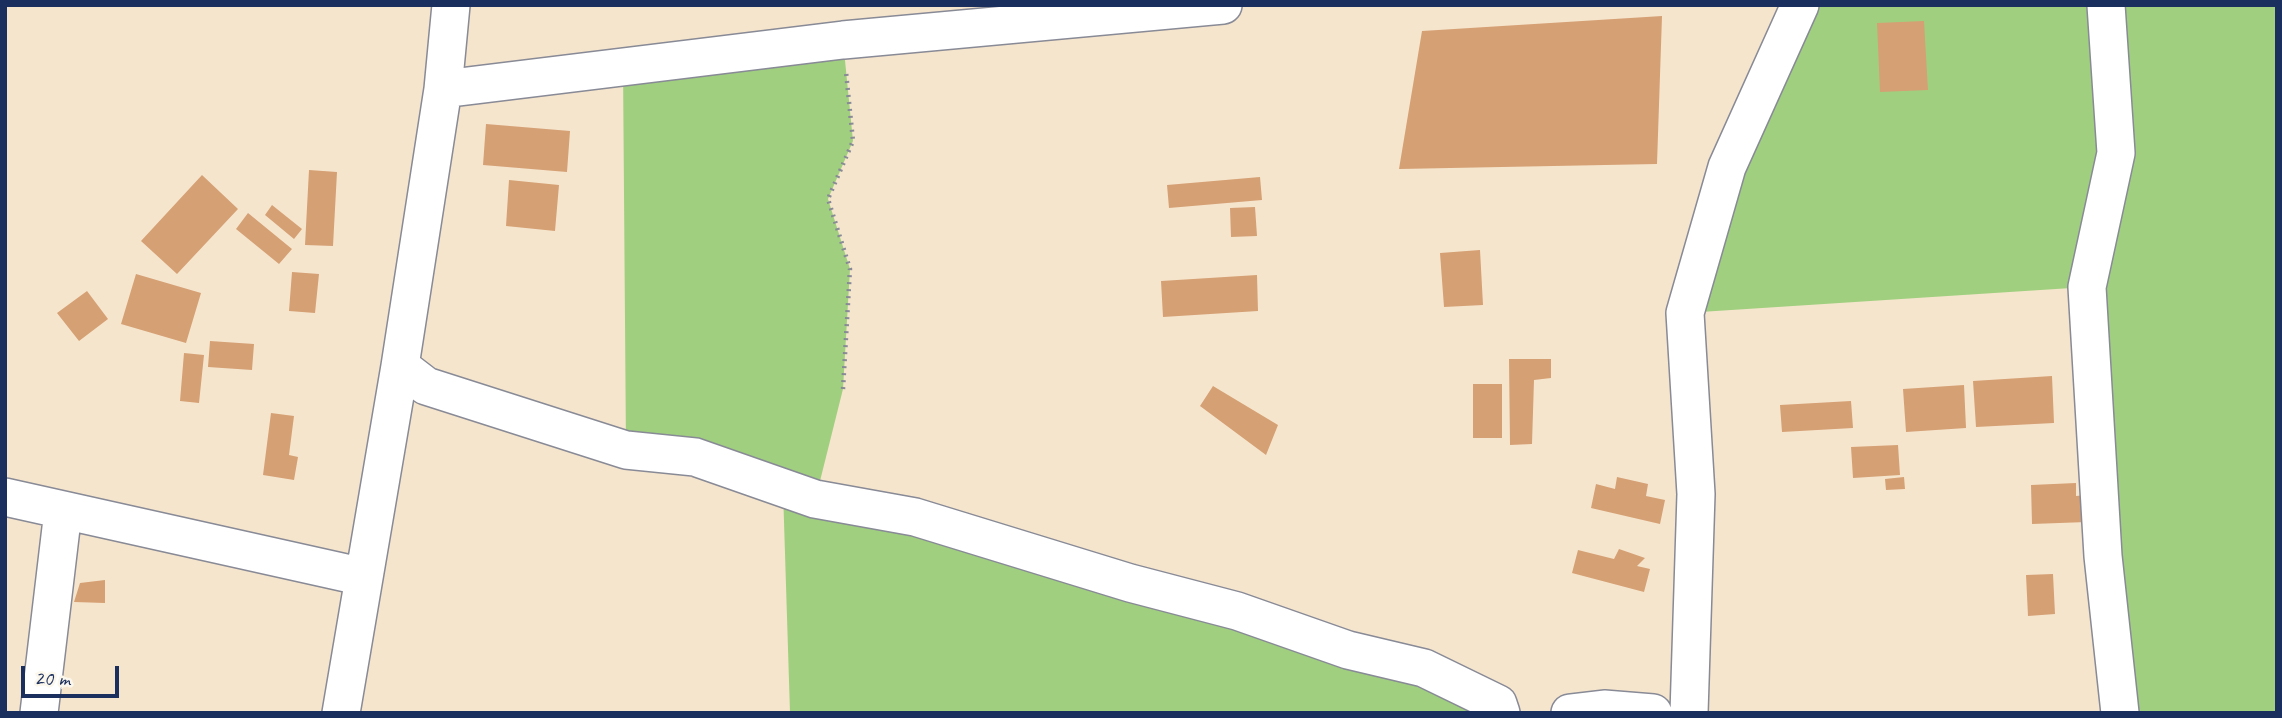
<!DOCTYPE html>
<html>
<head>
<meta charset="utf-8">
<style>
  body { margin:0 }
  #map { position:relative; width:2282px; height:718px; overflow:hidden; background:#f6e5cd; font-family:Caveat,sans-serif }
  canvas { display:block }
  .frame { position:absolute; inset:0; border:7px solid #1b2f5e; pointer-events:none }
  .scale { position:absolute; left:21px; top:666px; width:98px; height:32px; box-sizing:border-box; border:4px solid #1b2f5e; border-top:0; padding-left:9px; font-size:21px; line-height:24px; white-space:nowrap; color:#1b2f5e; -webkit-text-stroke:5px #fbf7ec; paint-order:stroke }
</style>
</head>
<body>
<div id="map">
<canvas width="2282" height="718"></canvas>
<div class="frame"></div>
<div class="scale">20 m</div>
</div>
<script>
const ctx = document.querySelector('canvas').getContext('2d');
ctx.lineJoin = 'round';
function paint(path, color) { ctx.fillStyle = color; ctx.fill(path, 'evenodd'); }
function stroke(path, color, width, dash) { ctx.strokeStyle = color; ctx.lineWidth = width; ctx.lineCap = dash ? 'butt' : 'round'; ctx.setLineDash(dash || []); ctx.stroke(path); }
paint(new Path2D(`
  M 1800,5 L 2277,5 L 2277,713 L 2115,713 L 2087,287 L 1685,313 Z
  M 843,40 L 853,141 L 828,199 L 850,269 L 843,389 L 816,497 L 1348,650 L 1501,713 L 790,713 L 783,490 L 626,450 L 623,67 Z`), '#a0d07f');
paint(new Path2D(`
  M 1662,16 L 1657,164 L 1399,169 L 1422,31 Z
  M 1924,21 L 1928,90 L 1880,92 L 1877,23 Z
  M 486,124 L 570,131 L 567,172 L 483,165 Z
  M 309,170 L 337,172 L 333,246 L 305,245 Z
  M 202,175 L 238,209 L 177,274 L 141,241 Z
  M 1260,177 L 1262,200 L 1169,208 L 1167,185 Z
  M 509,180 L 559,185 L 555,231 L 506,226 Z
  M 272,205 L 302,229 L 294,239 L 265,215 Z
  M 1255,207 L 1257,236 L 1231,237 L 1230,208 Z
  M 248,213 L 292,249 L 279,264 L 236,229 Z
  M 1480,250 L 1483,305 L 1444,307 L 1440,253 Z
  M 292,272 L 319,274 L 315,313 L 289,311 Z
  M 136,274 L 201,293 L 186,343 L 121,324 Z
  M 1257,275 L 1258,311 L 1163,317 L 1161,281 Z
  M 87,291 L 108,319 L 79,341 L 57,313 Z
  M 210,341 L 254,344 L 252,370 L 208,367 Z
  M 184,353 L 204,355 L 199,403 L 180,401 Z
  M 1509,359 L 1551,359 L 1551,378 L 1534,380 L 1532,444 L 1510,445 Z
  M 2052,376 L 2054,423 L 1976,427 L 1973,381 Z
  M 1473,384 L 1502,384 L 1502,438 L 1473,438 Z
  M 1964,385 L 1966,428 L 1906,432 L 1903,389 Z
  M 1213,386 L 1278,425 L 1266,455 L 1200,406 Z
  M 1851,401 L 1853,428 L 1782,432 L 1780,405 Z
  M 271,413 L 294,416 L 289,455 L 298,457 L 294,480 L 263,475 Z
  M 1898,445 L 1900,475 L 1853,478 L 1851,447 Z
  M 1617,477 L 1648,484 L 1646,496 L 1665,500 L 1660,524 L 1591,508 L 1596,484 L 1615,489 Z
  M 1904,477 L 1905,489 L 1886,490 L 1885,479 Z
  M 2076,483 L 2076,496 L 2087,495 L 2087,522 L 2032,524 L 2031,485 Z
  M 1619,549 L 1645,558 L 1637,566 L 1650,569 L 1644,592 L 1572,573 L 1578,550 L 1614,559 Z
  M 2053,574 L 2055,614 L 2028,616 L 2026,575 Z
  M 105,580 L 105,603 L 74,602 L 80,583 Z`), '#d5a074');
const street = new Path2D(`
  M 2106,5 L 2116,153 L 2087,287 L 2103,556 L 2120,713
  M 443,89 L 843,40 L 1223,5
  M 400,366 L 426,386 L 626,450 L 695,457 L 815,499 L 915,517 L 1130,583 L 1237,611 L 1348,650 L 1424,668 L 1498,704 L 1501,713
  M 5,497 L 364,577
  M 39,713 L 63,511
  M 341,713 L 400,366 L 443,89 L 451,5
  M 1570,713 L 1604,709 L 1653,713
  M 1689,713 L 1696,494 L 1685,313 L 1727,167 L 1800,5`);
stroke(street, '#888a96', 40);
stroke(new Path2D(`
  M 843,389 L 850,269 L 828,199 L 853,141 L 846,72`), '#888a96', 4.5, [2, 5]);
stroke(street, '#fff', 37);
</script>
</body>
</html>
